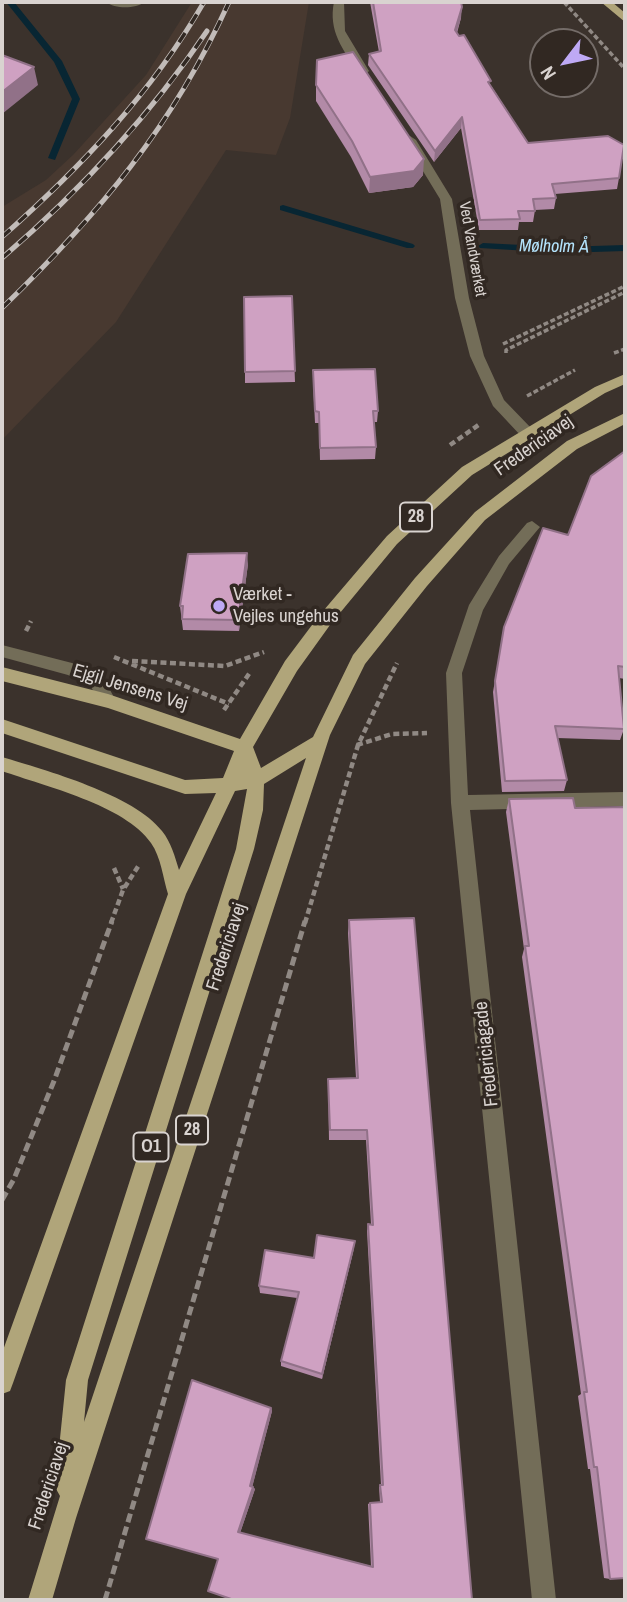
<!DOCTYPE html>
<html>
<head>
<meta charset="utf-8">
<style>
  body { margin:0 }
  #map { position:relative; width:627px; height:1602px; overflow:hidden; background:#3b322c; font-family:"Archivo Narrow",sans-serif }
  canvas { display:block }
  .frame { position:absolute; inset:0; border:4px solid #d9d3d0; pointer-events:none }
  .north { position:absolute; left:529px; top:28px; width:70px; height:70px; box-sizing:border-box; background:#312822; border:2px solid #746c68; border-radius:50%; rotate:238deg; font-size:19px; font-weight:700; line-height:28px; text-align:center; color:#d9d3d0 }
  .north::after { content:''; display:block; margin:auto; width:24px; height:32px; background:#bea9f5; clip-path:polygon(50% 0,100% 100%,50% 72%,0 100%) }
</style>
</head>
<body>
<div id="map">
<canvas width="627" height="1602"></canvas>
<div class="frame"></div>
<div class="north">N</div>
</div>
<script>
const ctx = document.querySelector('canvas').getContext('2d');
ctx.lineJoin = 'round';
function paint(path, color) { ctx.fillStyle = color; ctx.fill(path, 'evenodd'); }
function stroke(path, color, width, dash) { ctx.strokeStyle = color; ctx.lineWidth = width; ctx.lineCap = dash ? 'butt' : 'round'; ctx.setLineDash(dash || []); ctx.stroke(path); }
function drawText(font, color, halo, rows, align = 'center') {
  ctx.font = font + ' "Archivo Narrow",sans-serif'; ctx.lineWidth = 7; ctx.setLineDash([]); ctx.textBaseline = 'middle'; ctx.strokeStyle = halo; ctx.fillStyle = color; for (const [text, x, y, turn = 0] of rows) {
    ctx.save(); ctx.translate(x, y); ctx.rotate((+turn || 0) * Math.PI / 180); ctx.textAlign = isNaN(turn) ? turn : align; if (halo) ctx.strokeText(text, 0, 0); ctx.fillText(text, 0, 0); ctx.restore();
  }
}
paint(new Path2D(`
  M 192,2 L 309,2 L 290,118 L 276,155 L 226,150 L 116,322 L 2,440 L 2,207 L 46,180 L 73,155 L 146,75 Z`), '#483930');
paint(new Path2D(`
  M 6,2 L 14,2 L 62,61 L 80,99 L 55,160 L 48,158 L 72,99 L 54,62 Z
  M 283,205 L 413,244 L 415,246 L 413,248 L 407,248 L 280,210 L 280,206 Z
  M 483,243 L 561,247 L 625,245 L 625,251 L 561,253 L 480,248 L 478,246 Z`), '#082633');
stroke(new Path2D(`
  M 564,2 L 625,69
  M 503,344 L 625,286
  M 506,353 L 506,350 L 625,292
  M 614,353 L 625,349
  M 527,396 L 575,370`), '#908984', 3.5, [5, 2.5]);
stroke(new Path2D(`
  M 450,445 L 480,424
  M 26,631 L 31,621
  M 114,657 L 229,704
  M 132,661 L 225,666 L 264,652
  M 224,710 L 251,671
  M 357,745 L 392,734 L 427,733
  M 114,868 L 123,889
  M 111,923 L 123,890 L 139,865
  M 305,923 L 358,745 L 397,663`), '#908984', 4.5, [6, 3.5]);
stroke(new Path2D(`
  M 2,1200 L 14,1179 L 54,1081 L 112,921
  M 105,1600 L 305,921`), '#908984', 5, [9, 4.5]);
paint(new Path2D(`
  M 106,2 L 145,2 C 135,9 115,9 106,2 Z
  M 334,2 L 344,2 L 345,31 L 369,71 L 367,73 L 359,73 C 343,50 328,31 334,2 Z
  M 410,136 L 416,140 L 452,199 L 469,298 L 484,356 L 504,400 L 532,429 L 534,433 L 532,437 L 522,437 L 493,406 L 470,356 L 455,298 L 440,199 L 404,140 Z
  M 532,521 L 540,527 L 509,564 L 483,610 L 462,673 L 468,795 L 625,792 L 625,806 L 470,810 L 556,1600 L 532,1600 L 451,803 L 446,673 L 469,605 L 499,556 L 527,523 Z
  M 2,645 L 72,663 L 103,677 L 116,701 L 114,706 L 102,706 L 91,687 L 68,675 L 2,657 Z`), '#736d58');
paint(new Path2D(`
  M 601,2 L 612,2 L 625,13 L 625,22 Z
  M 625,374 L 625,384 L 605,393 L 472,475 L 397,544 L 330,625 L 297,671 L 253,747 L 261,768 L 313,737 L 353,655 L 415,578 L 475,512 L 567,441 L 625,413 L 625,424 L 577,449 L 485,520 L 427,586 L 365,664 L 330,735 L 76,1518 L 52,1600 L 28,1600 L 60,1496 L 55,1487 L 66,1380 L 236,849 L 247,789 L 235,791 L 186,894 L 13,1383 L 10,1391 L 2,1394 L 2,1353 L 168,894 C 163,878 161,857 151,843 C 125,805 44,786 2,771 L 2,757 C 45,770 135,795 162,831 C 171,842 175,857 179,870 L 216,793 L 185,794 L 2,733 L 2,719 L 185,780 L 223,778 L 234,751 L 108,708 L 2,681 L 2,667 L 108,694 L 240,739 L 285,661 L 318,617 L 387,536 L 462,467 L 595,387 ZM 306,758 L 84,1422 L 88,1380 L 254,849 L 263,810 L 264,784 Z`), '#b0a57a');
const rail = new Path2D(`
  M 2,237 C 81,167 151,94 204,2
  M 2,258 C 81,190 149,117 207,31
  M 2,308 C 99,214 173,126 229,2`);
stroke(rail, '#c2bcb9', 5);
stroke(rail, '#312822', 3.5, [11]);
paint(new Path2D(`
  M 370,2 L 461,2 L 461,18 L 457,33 L 528,143 L 619,178 L 617,189 L 555,194 L 556,198 L 554,209 L 535,210 L 533,222 L 519,222 L 518,230 L 479,230 L 461,128 L 434,162 L 368,65 L 369,54 L 379,52 Z
  M 316,85 L 423,175 L 413,187 L 369,193 L 351,157 L 316,101 Z
  M 292,296 L 295,382 L 245,383 L 245,372 Z
  M 313,382 L 378,411 L 377,422 L 374,422 L 376,447 L 375,459 L 320,460 L 319,423 L 315,423 Z
  M 625,451 L 625,679 L 619,678 L 624,729 L 620,740 L 557,738 L 567,780 L 564,791 L 502,792 L 493,692 L 502,639 L 568,535 Z
  M 248,564 L 239,631 L 183,630 L 180,606 Z
  M 573,798 L 610,1579 L 604,1578 L 590,1469 L 588,1469 L 578,1396 L 581,1394 L 522,957 L 524,949 L 506,812 L 509,799 Z
  M 349,920 L 472,1600 L 208,1591 L 271,1408 L 272,1411 L 252,1487 L 255,1489 L 240,1533 L 371,1566 L 368,1504 L 370,1503 L 380,1502 L 379,1487 L 381,1485 L 367,1231 L 368,1224 L 371,1224 L 366,1140 L 329,1140 L 328,1079 L 356,1078 L 348,933 Z
  M 354,1248 L 322,1379 L 281,1366 L 281,1361 L 297,1298 L 260,1293 L 259,1286 L 314,1258 Z`), '#b28aa7');
paint(new Path2D(`
  M 462,7 L 461,18 L 454,41 L 455,30 Z
  M 34,67 L 38,85 L 2,114 L 2,92 Z
  M 462,117 L 461,128 L 434,162 L 435,151 Z
  M 424,159 L 423,175 L 413,187 L 369,193 L 370,177 Z
  M 247,553 L 248,564 L 239,631 L 238,620 Z
  M 355,1241 L 354,1248 L 322,1379 L 322,1374 Z
  M 271,1408 L 272,1411 L 252,1488 L 250,1486 Z
  M 253,1487 L 255,1489 L 240,1533 L 238,1532 Z`), '#917188');
const building = new Path2D(`
  M 373,2 L 461,2 L 462,7 L 455,30 L 459,36 L 464,35 L 491,81 L 488,82 L 528,143 L 608,136 L 624,145 L 619,178 L 552,184 L 556,198 L 533,199 L 535,211 L 518,211 L 520,219 L 480,220 L 462,117 L 435,151 L 369,54 L 381,51 Z
  M 353,52 L 424,159 L 414,171 L 370,177 L 352,141 L 316,85 L 317,60 Z
  M 2,55 L 34,67 L 2,92 Z
  M 292,296 L 295,371 L 245,372 L 244,297 Z
  M 375,369 L 378,411 L 373,411 L 376,447 L 320,448 L 319,412 L 315,411 L 313,370 Z
  M 625,451 L 625,667 L 618,666 L 624,729 L 555,726 L 567,780 L 505,781 L 495,681 L 504,627 L 543,528 L 568,535 L 591,476 Z
  M 247,553 L 238,620 L 182,619 L 183,606 L 180,606 L 188,554 Z
  M 573,798 L 575,808 L 625,807 L 625,1578 L 610,1579 L 597,1467 L 594,1467 L 584,1392 L 587,1392 L 525,946 L 529,946 L 509,799 Z
  M 414,918 L 472,1600 L 234,1600 L 208,1591 L 218,1559 L 146,1539 L 192,1380 L 271,1408 L 250,1486 L 253,1487 L 238,1532 L 373,1567 L 370,1503 L 382,1502 L 380,1485 L 383,1485 L 368,1224 L 373,1225 L 367,1130 L 330,1130 L 328,1079 L 358,1078 L 349,920 Z
  M 317,1235 L 355,1241 L 322,1374 L 281,1361 L 299,1292 L 259,1286 L 265,1250 L 314,1258 Z`);
paint(building, '#cfa1c2');
stroke(building, '#917188', 2);
for (const [x, y, r, color] of [
  [219,606,7,"#bea9f5"]
]) { const dot = new Path2D(); dot.arc(x, y, r, 0, 2 * Math.PI); ctx.fillStyle = color; ctx.fill(dot); stroke(dot, '#312822', 2.5); }
drawText('16px', '#d9d3d0', '#312822', [
  ["Ved Vandværket",472,249,80]
]);
drawText('italic 18px', '#b4e4fd', '#312822', [
  ["Mølholm Å",554,247,1]
]);
for (const [x, y, w] of [
  [416,517,32],
  [192,1130,32],
  [151,1147,35]
]) { const box = new Path2D(); box.roundRect(x - w / 2, y - 14.5, w, 29, 5); ctx.fillStyle = '#312822'; ctx.fill(box); stroke(box, '#d9d3d0', 2); }
drawText('bold 18px', '#d9d3d0', null, [
  ["28",416,517],
  ["28",192,1130],
  ["O1",151,1147]
]);
drawText('19px', '#d9d3d0', '#312822', [
  ["Fredericiavej",534,446,-35],
  ["Ejgil Jensens Vej",130,688,17],
  ["Fredericiavej",227,947,-72],
  ["Fredericiagade",487,1054,-96],
  ["Fredericiavej",49,1486,-72]
]);
drawText('19px', '#d9d3d0', '#312822', [
  ["Værket -",233,595],
  ["Vejles ungehus",233,617]
], 'left');
</script>
</body>
</html>
